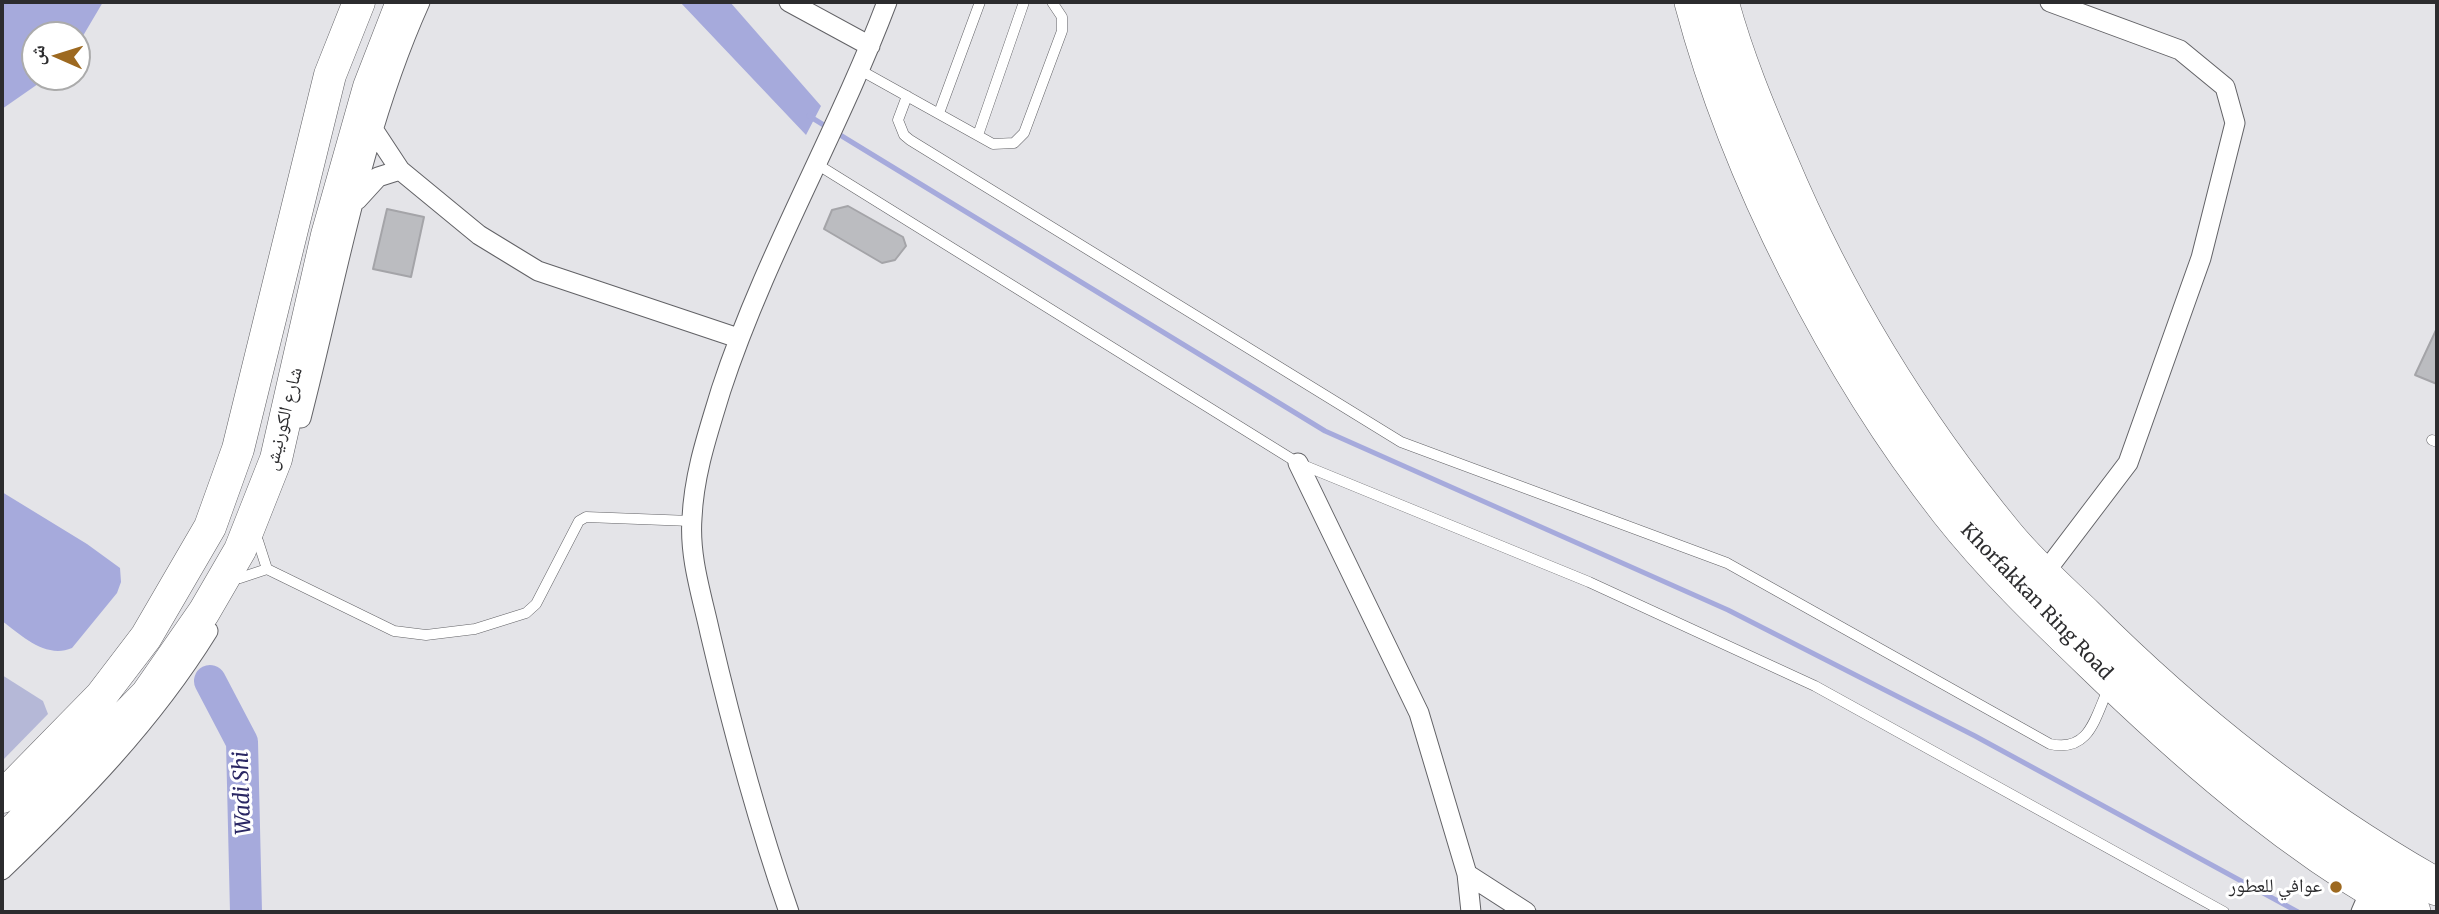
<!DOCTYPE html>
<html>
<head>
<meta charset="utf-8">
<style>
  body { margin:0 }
  #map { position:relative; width:2439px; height:914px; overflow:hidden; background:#e4e4e8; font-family:Merriweather,"Noto Naskh Arabic",serif }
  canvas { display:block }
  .frame { position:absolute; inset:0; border:4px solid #2c2c2e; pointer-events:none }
  .north { position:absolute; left:21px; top:21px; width:70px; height:70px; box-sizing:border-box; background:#fff; border:2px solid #ababab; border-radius:50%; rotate:273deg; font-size:19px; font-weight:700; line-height:28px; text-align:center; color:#2c2c2e }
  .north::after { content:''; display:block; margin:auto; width:24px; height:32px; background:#9d6920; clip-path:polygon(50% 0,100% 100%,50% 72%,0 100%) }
</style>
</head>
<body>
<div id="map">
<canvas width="2439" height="914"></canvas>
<div class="frame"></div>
<div class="north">ش</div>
</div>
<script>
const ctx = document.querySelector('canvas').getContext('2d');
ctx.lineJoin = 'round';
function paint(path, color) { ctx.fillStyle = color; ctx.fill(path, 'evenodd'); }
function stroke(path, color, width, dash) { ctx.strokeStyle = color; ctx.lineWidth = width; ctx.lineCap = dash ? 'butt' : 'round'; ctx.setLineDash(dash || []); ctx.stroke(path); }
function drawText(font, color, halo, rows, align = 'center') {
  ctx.font = font + ' Merriweather,"Noto Naskh Arabic",serif'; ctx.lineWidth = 6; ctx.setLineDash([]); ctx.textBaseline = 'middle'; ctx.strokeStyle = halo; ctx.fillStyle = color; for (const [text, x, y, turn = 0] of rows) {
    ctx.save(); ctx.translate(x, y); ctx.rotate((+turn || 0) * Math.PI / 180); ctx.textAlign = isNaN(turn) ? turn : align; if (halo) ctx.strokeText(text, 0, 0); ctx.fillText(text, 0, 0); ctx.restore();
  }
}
paint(new Path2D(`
  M 2,675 L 43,701 L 48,714 L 3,760 Z`), '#b5b8d7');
paint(new Path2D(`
  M 2,2 L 103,2 L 77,46 L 77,35 L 35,35 L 35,77 L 48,77 L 2,109 Z
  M 680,2 L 730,2 L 821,106 L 806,135 Z
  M 2,492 L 87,544 L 120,568 L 121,582 L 117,593 L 72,648 C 46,659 22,636 2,621 Z`), '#a6aadc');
stroke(new Path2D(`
  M 809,116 L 1325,431 L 1728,610 L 1975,736 L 2298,912`), '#a6aadc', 5);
stroke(new Path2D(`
  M 210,681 L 242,742 L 246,912`), '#a6aadc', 32);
const building = new Path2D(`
  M 848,206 L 903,237 L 906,246 L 895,260 L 882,263 L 824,229 L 832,210 Z
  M 387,209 L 424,217 L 411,277 L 373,269 Z
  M 2437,328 L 2437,384 L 2415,375 Z`);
paint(building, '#bbbcc0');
stroke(building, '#a4a4a8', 2);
const lane = new Path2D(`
  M 860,70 L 993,144 L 1014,143 L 1024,133 L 1062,31 L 1062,17 L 1052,2
  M 907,96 L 898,120 L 904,135 L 910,140 L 1401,442 L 1727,563 L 2050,744 C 2090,753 2095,717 2109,687
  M 939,113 L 980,2
  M 978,135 L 1024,2
  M 815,163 L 1298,463 L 1589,582 L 1815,686 L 2224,912
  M 2432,440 L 2437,442
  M 258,541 L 267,569 L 394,631 L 426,635 L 475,629 L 526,613 L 536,604 L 579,521 L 586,517 L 691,521
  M 240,578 L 267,569`);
const street = new Path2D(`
  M 789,2 L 870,46
  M 400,170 L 479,235 L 538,271 L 738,338
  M 357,200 L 378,177 L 400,170 L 373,129
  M 301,418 C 337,279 361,133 420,2
  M 1298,463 L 1419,713 L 1467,874
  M 2043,575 L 2128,463 L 2201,258 L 2235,123 L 2225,87 L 2180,50 L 2050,2
  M 2,870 C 79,796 151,723 208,631
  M 789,912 C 757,820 732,727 710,633 C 702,596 689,557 692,518 C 694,473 708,433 721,390 C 765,256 837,134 887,2
  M 1471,912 L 1467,874 L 1526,912
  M 2361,912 L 2371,889`);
const primary = new Path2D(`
  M 2,797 L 101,696 L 146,637 L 210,527 L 238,449 L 330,75 L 359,2
  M 2,842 L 147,694 L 204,612 L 240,550 L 276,459 L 327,235 L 369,87 L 402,2`);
const highway = new Path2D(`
  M 1693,2 C 1739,175 1838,370 1949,511 C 1997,572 2054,625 2110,679 C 2202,767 2300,850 2412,912
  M 1720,2 C 1735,57 1756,108 1779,161 C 1836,297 1913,423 2006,536 C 2030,565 2058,590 2085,616 C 2190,721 2308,814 2437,887`);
stroke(lane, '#626266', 11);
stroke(street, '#626266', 21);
stroke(primary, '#626266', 33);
stroke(highway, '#626266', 38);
stroke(lane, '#fff', 10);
stroke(street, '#fff', 19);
stroke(primary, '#fff', 32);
stroke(highway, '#fff', 37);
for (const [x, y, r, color] of [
  [2336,887,7,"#9d6920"]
]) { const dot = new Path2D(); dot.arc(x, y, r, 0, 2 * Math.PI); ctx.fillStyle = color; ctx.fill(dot); stroke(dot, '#fff', 2.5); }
drawText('19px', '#2c2c2e', '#fff', [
  ["شارع الكورنيش",284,419,-76],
  ["Khorfakkan Ring Road",2036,602,46]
]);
drawText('19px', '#2c2c2e', '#fff', [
  ["عوافي للعطور",2322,887]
], 'right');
drawText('italic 21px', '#2a2763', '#fff', [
  ["Wadi Shi",243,793,-92]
]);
</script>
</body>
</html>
